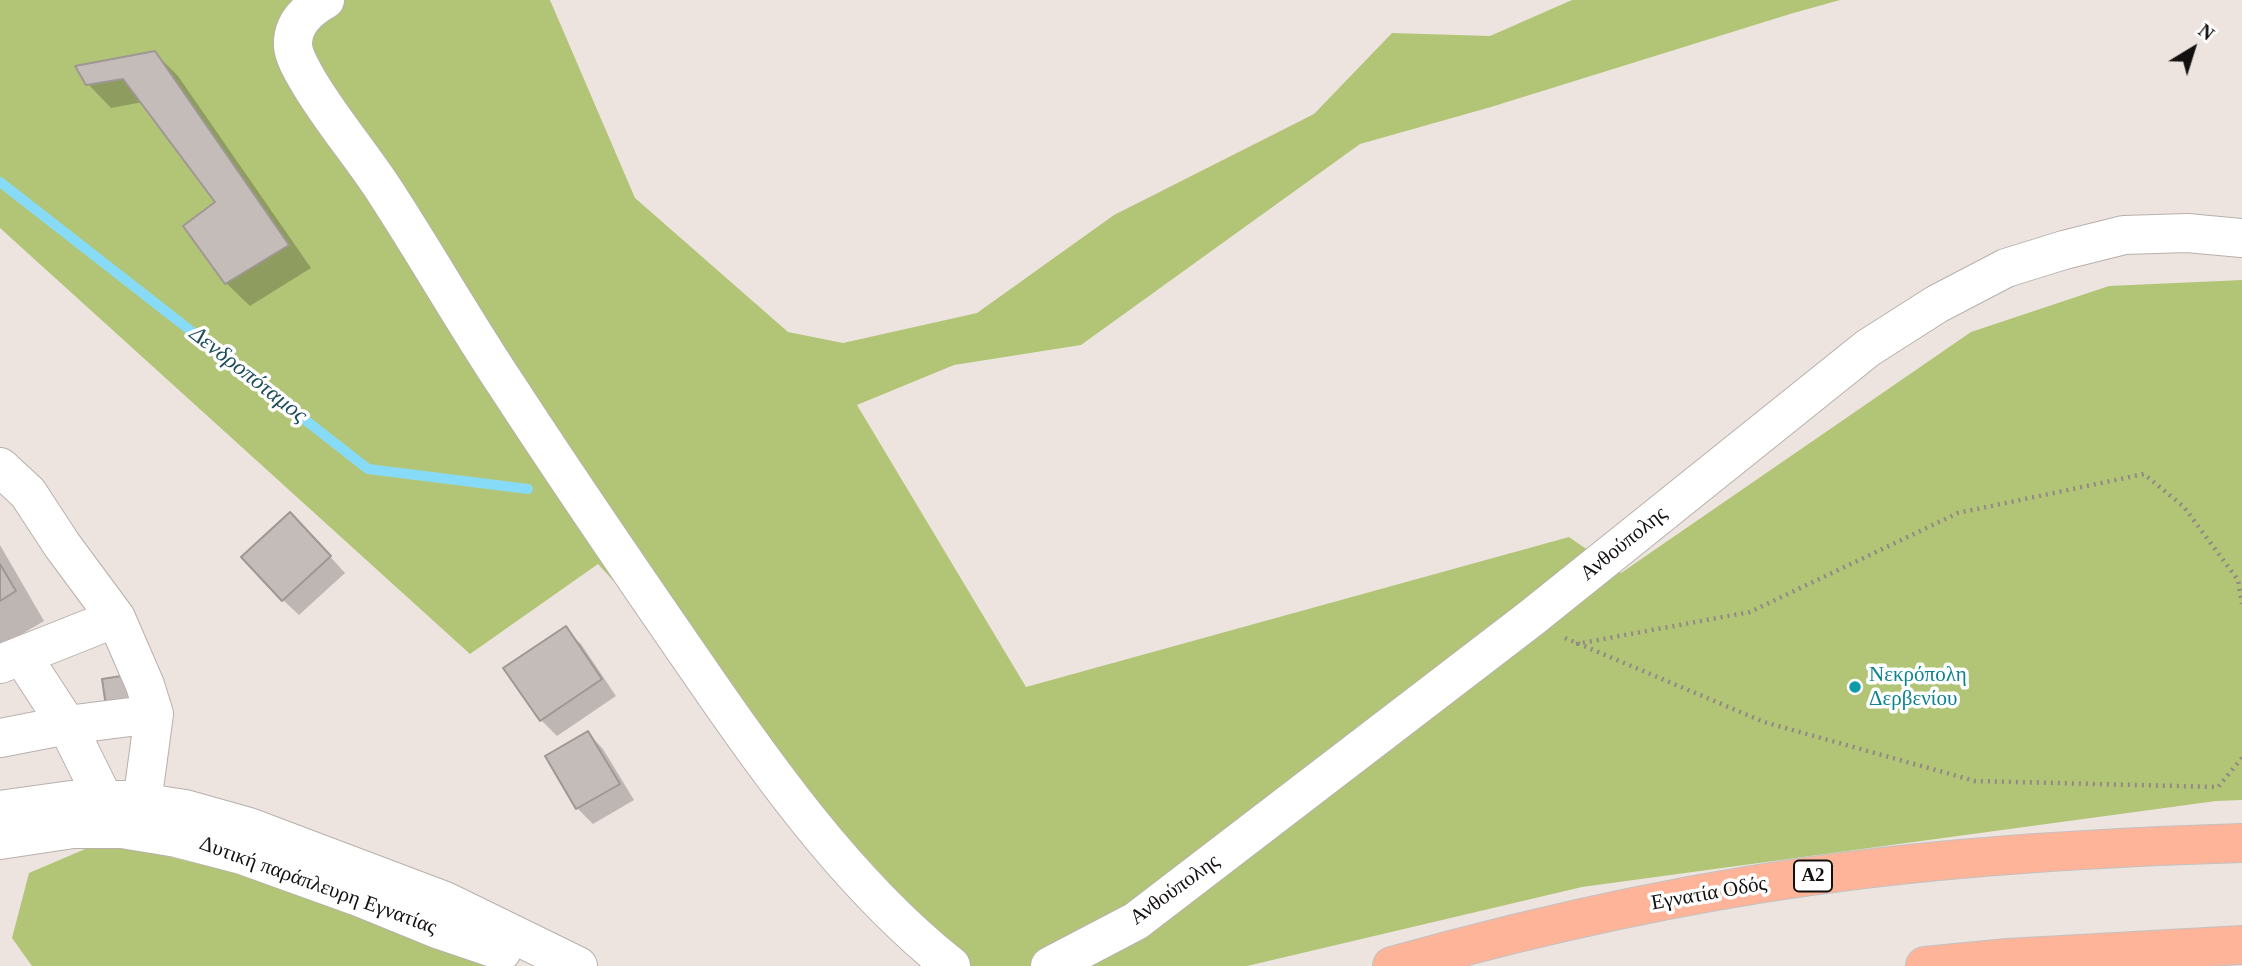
<!DOCTYPE html>
<html>
<head>
<meta charset="utf-8">
<style>
  body { margin:0 }
  #map { position:relative; width:2242px; height:966px; overflow:hidden; background:#ede4e0; font-family:Georgia,serif }
  canvas { display:block }
  .north { position:absolute; left:2158px; top:14px; width:70px; height:70px; -webkit-text-stroke:5px #fff; paint-order:stroke; rotate:38deg; font-size:19px; font-weight:700; line-height:28px; text-align:center; color:#13100f }
  .north::after { content:''; display:block; margin:auto; width:24px; height:32px; background:#13100f; clip-path:polygon(50% 0,100% 100%,50% 72%,0 100%) }
</style>
</head>
<body>
<div id="map">
<canvas width="2242" height="966"></canvas>
<div class="north">N</div>
</div>
<script>
const ctx = document.querySelector('canvas').getContext('2d');
ctx.lineJoin = 'round';
function paint(path, color) { ctx.fillStyle = color; ctx.fill(path, 'evenodd'); }
function stroke(path, color, width, dash) { ctx.strokeStyle = color; ctx.lineWidth = width; ctx.lineCap = dash ? 'butt' : 'round'; ctx.setLineDash(dash || []); ctx.stroke(path); }
function drawText(font, color, halo, rows, align = 'center') {
  ctx.font = font + ' Georgia,serif'; ctx.lineWidth = 7; ctx.setLineDash([]); ctx.textBaseline = 'middle'; ctx.strokeStyle = halo; ctx.fillStyle = color; for (const [text, x, y, turn = 0] of rows) {
    ctx.save(); ctx.translate(x, y); ctx.rotate((+turn || 0) * Math.PI / 180); ctx.textAlign = isNaN(turn) ? turn : align; if (halo) ctx.strokeText(text, 0, 0); ctx.fillText(text, 0, 0); ctx.restore();
  }
}
paint(new Path2D(`
  M 0,0 L 550,0 L 635,198 L 788,332 L 843,343 L 977,313 L 1114,215 L 1314,114 L 1392,33 L 1490,36 L 1572,0 L 1840,0 L 1790,14 L 1491,107 L 1360,144 L 1081,345 L 954,365 L 857,405 L 1026,687 L 1569,537 L 1621,573 L 1971,332 L 2109,286 L 2242,280 L 2242,800 L 2216,801 L 1582,887 L 1247,966 L 965,966 L 598,564 L 470,654 L 0,228 Z
  M 104,841 L 294,887 L 487,966 L 32,966 L 12,938 L 29,873 Z`), '#b2c577');
paint(new Path2D(`
  M 154,52 L 178,76 L 311,268 L 250,306 L 226,283 L 218,203 L 143,102 L 111,108 L 88,84 Z
  M 306,530 L 345,573 L 299,615 L 283,600 Z
  M 0,545 L 44,621 L 0,647 Z
  M 565,629 L 581,644 L 616,696 L 557,736 L 541,720 Z
  M 588,733 L 603,749 L 634,800 L 593,824 L 577,808 Z`), '#0003');
stroke(new Path2D(`
  M 0,182 L 368,469 L 528,489`), '#88dbf6', 10);
const building = new Path2D(`
  M 155,51 L 289,245 L 225,284 L 183,226 L 215,202 L 123,79 L 86,85 L 75,66 Z
  M 290,512 L 331,556 L 282,601 L 241,557 Z
  M 0,564 L 16,591 L 0,601 Z
  M 566,626 L 602,679 L 540,721 L 503,668 Z
  M 134,674 L 138,701 L 106,706 L 102,679 Z
  M 588,731 L 620,784 L 576,809 L 545,756 Z`);
paint(building, '#c4bcb8');
stroke(building, '#9f9793', 2);
const minor = new Path2D(`
  M 325,0 C 307,10 292,24 293,46 C 294,57 302,70 307,79 C 330,119 361,154 386,193 C 427,256 465,323 507,386 C 565,475 625,563 685,650 C 762,762 844,881 951,966
  M 0,467 L 28,493 L 62,545 L 116,618 L 145,685 L 154,714 L 142,803
  M 22,656 L 67,725 L 104,800
  M 0,664 L 116,618
  M 0,738 L 67,725 L 154,714
  M 0,810 L 71,800 L 125,800 L 185,809 L 249,827 L 445,901 L 578,966
  M 0,840 L 73,829 L 122,829 L 177,838 L 242,855 L 356,896 L 437,929 L 502,951
  M 1050,966 L 1136,921 L 1530,619 L 1868,348 L 1937,304 L 2006,268 L 2064,250 L 2124,235 L 2187,233 L 2242,238`);
const highway = new Path2D(`
  M 1392,966 C 1545,923 1700,889 1857,870 C 1985,854 2114,847 2242,843
  M 1925,966 L 2008,958 L 2242,945`);
stroke(minor, '#b7b0ab', 40);
stroke(highway, '#c2c1c1', 40);
stroke(new Path2D(`
  M 1565,638 L 1764,722 L 1975,781 L 2218,787 L 2242,758
  M 1576,644 L 1750,612 L 1958,513 L 2144,474 L 2184,507 L 2238,580 L 2242,604`), '#908986', 4.5, [2, 5]);
stroke(minor, '#fff', 38);
stroke(highway, '#fdb498', 38);
for (const [x, y, r, color] of [
  [1855,687,7,"#0f9aa8"]
]) { const dot = new Path2D(); dot.arc(x, y, r, 0, 2 * Math.PI); ctx.fillStyle = color; ctx.fill(dot); stroke(dot, '#fff', 2.5); }
for (const [x, y, w] of [
  [1813,876,38]
]) { const box = new Path2D(); box.roundRect(x - w / 2, y - 15.5, w, 31, 5); ctx.fillStyle = '#fff'; ctx.fill(box); stroke(box, '#13100f', 2); }
drawText('bold 19px', '#13100f', null, [
  ["Α2",1813,876]
]);
drawText('21px', '#13100f', '#fff', [
  ["Ανθούπολης",1624,544,-39],
  ["Δυτική παράπλευρη Εγνατίας",318,886,20],
  ["Ανθούπολης",1175,890,-36],
  ["Εγνατία Οδός",1709,894,-10]
]);
drawText('21px', '#0d838f', '#fff', [
  ["Νεκρόπολη",1869,675],
  ["Δερβενίου",1869,699]
], 'left');
drawText('italic 23px', '#1e4e5c', '#fff', [
  ["Δενδροπόταμος",248,375,38]
]);
</script>
</body>
</html>
